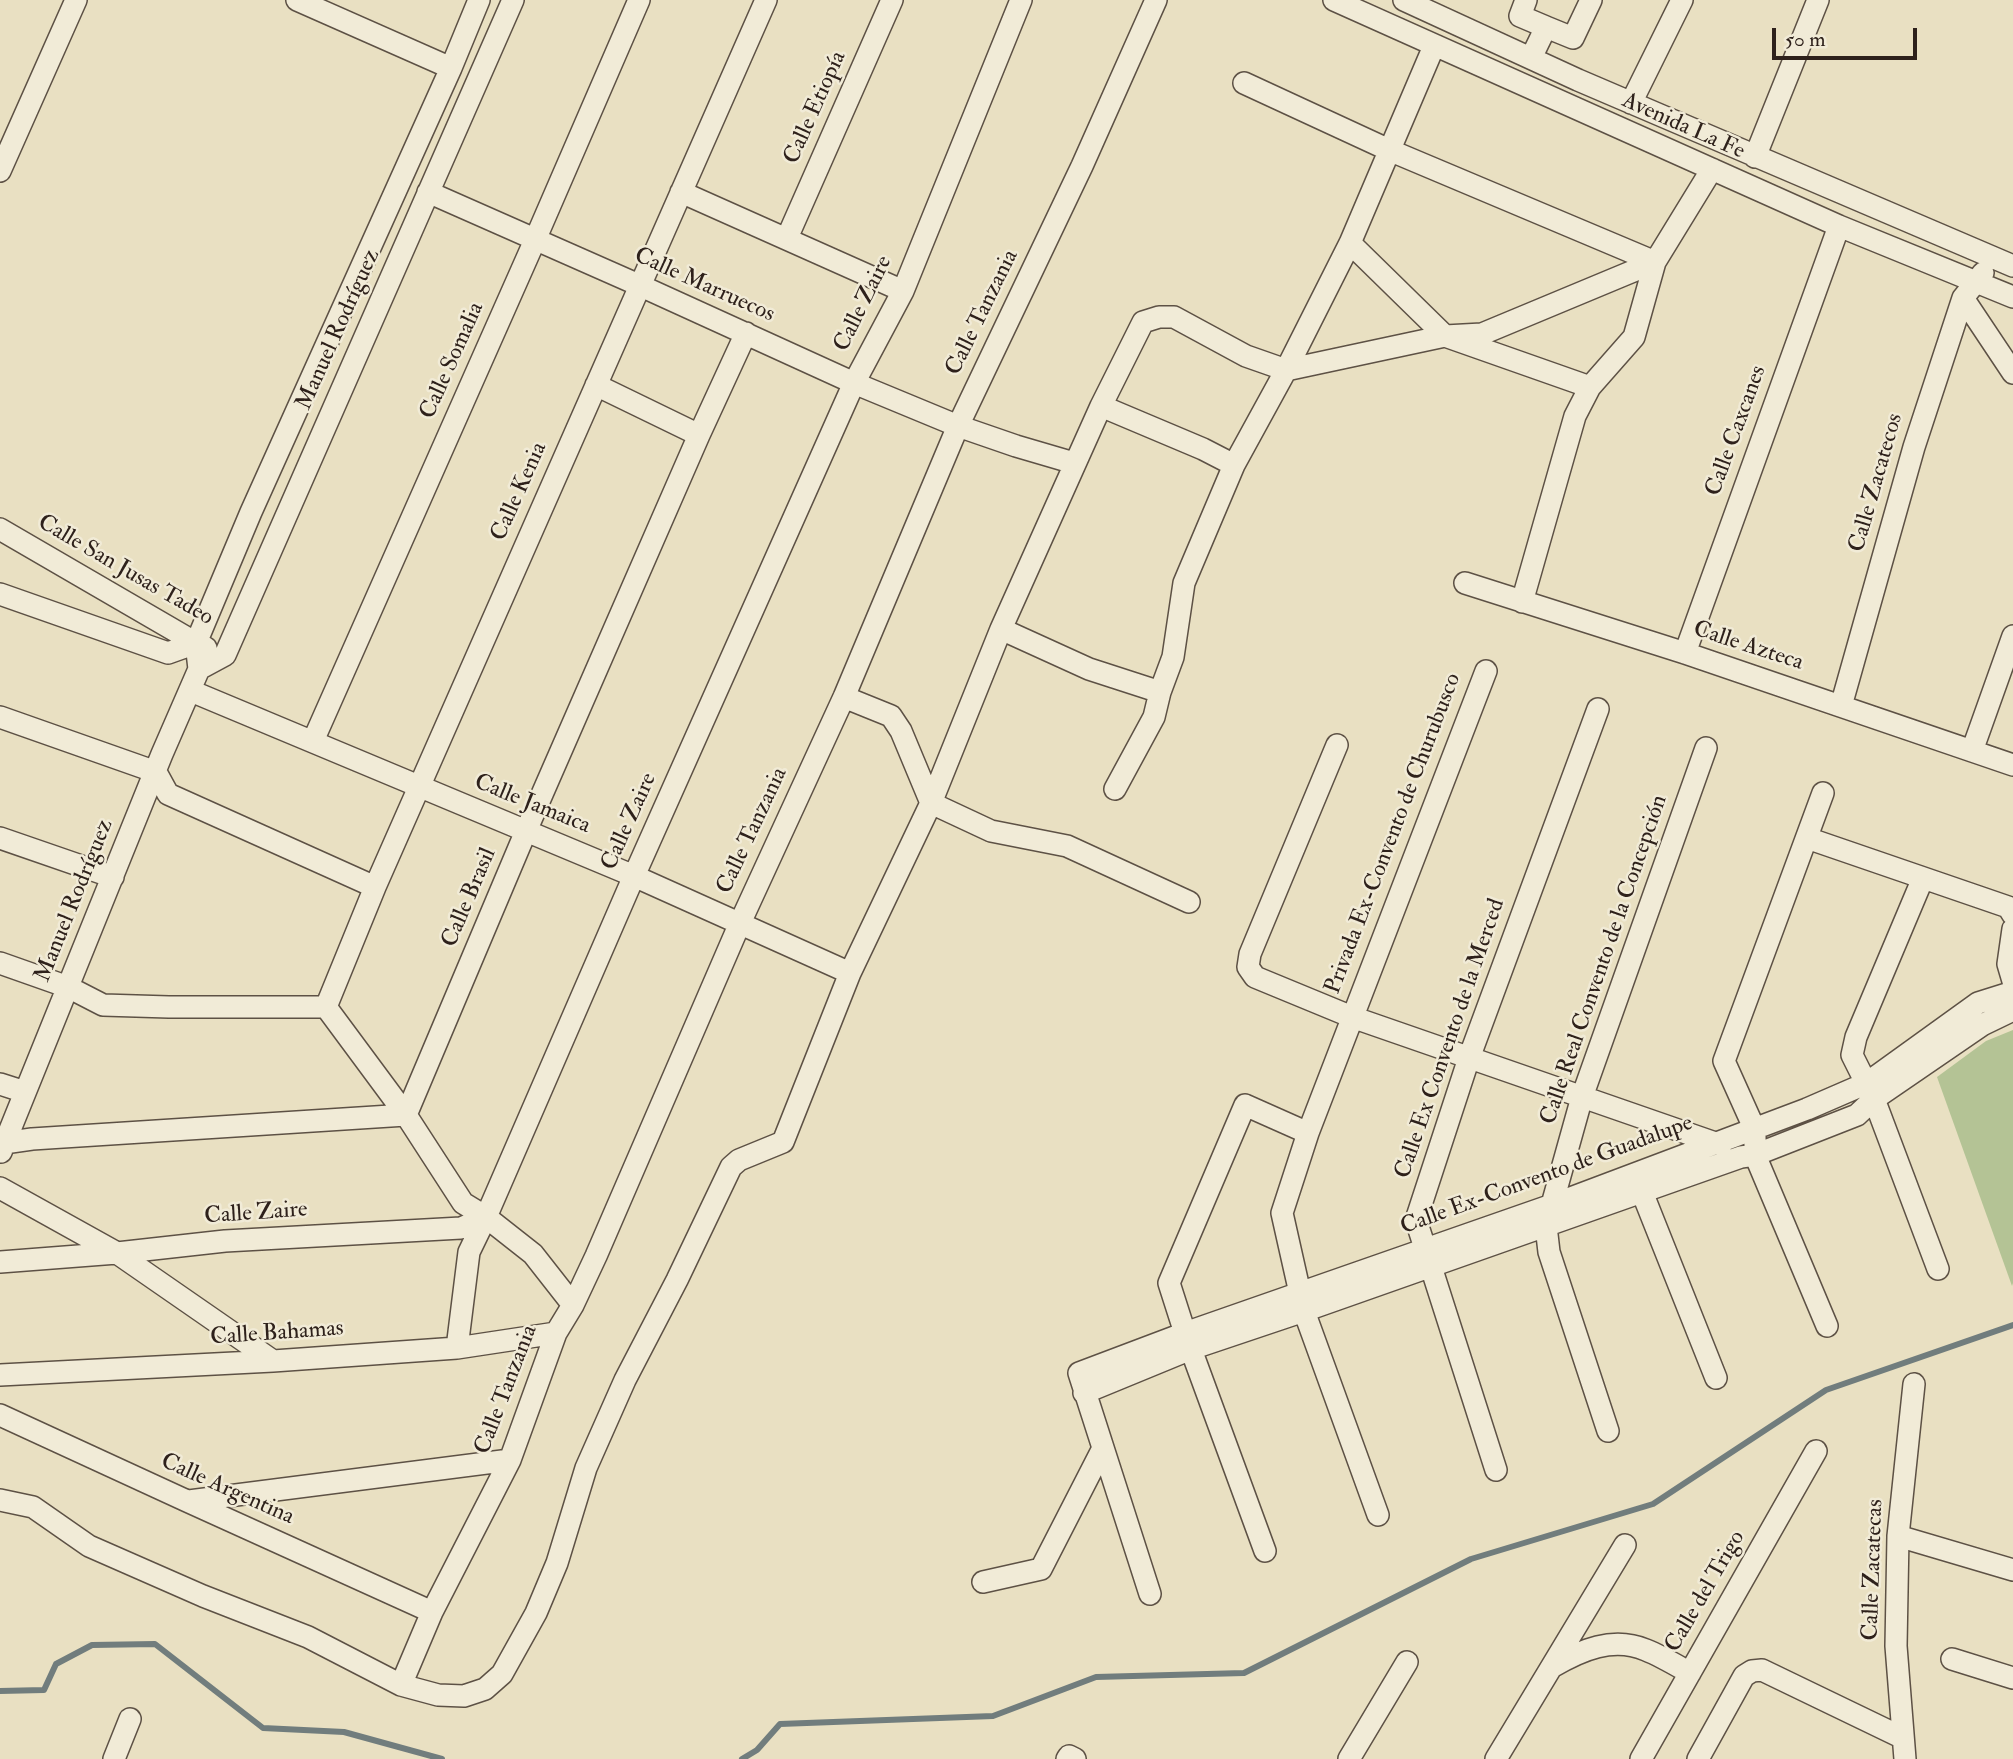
<!DOCTYPE html>
<html>
<head>
<meta charset="utf-8">
<style>
  body { margin:0 }
  #map { position:relative; width:2013px; height:1759px; overflow:hidden; background:#e9e0c2; font-family:"IM FELL Double Pica",serif }
  canvas { display:block }
  .scale { position:absolute; left:1772px; top:28px; width:145px; height:32px; box-sizing:border-box; border:4px solid #2e211b; border-top:0; padding-left:9px; font-size:21px; line-height:24px; white-space:nowrap; color:#2e211b; -webkit-text-stroke:5px #f1ebd7; paint-order:stroke }
</style>
</head>
<body>
<div id="map">
<canvas width="2013" height="1759"></canvas>
<div class="scale">50 m</div>
</div>
<script>
const ctx = document.querySelector('canvas').getContext('2d');
ctx.lineJoin = 'round';
function paint(path, color) { ctx.fillStyle = color; ctx.fill(path, 'evenodd'); }
function stroke(path, color, width, dash) { ctx.strokeStyle = color; ctx.lineWidth = width; ctx.lineCap = dash ? 'butt' : 'round'; ctx.setLineDash(dash || []); ctx.stroke(path); }
function drawText(font, color, halo, rows, align = 'center') {
  ctx.font = font + ' "IM FELL Double Pica",serif'; ctx.lineWidth = 5; ctx.setLineDash([]); ctx.textBaseline = 'middle'; ctx.strokeStyle = halo; ctx.fillStyle = color; for (const [text, x, y, turn = 0] of rows) {
    ctx.save(); ctx.translate(x, y); ctx.rotate((+turn || 0) * Math.PI / 180); ctx.textAlign = isNaN(turn) ? turn : align; if (halo) ctx.strokeText(text, 0, 0); ctx.fillText(text, 0, 0); ctx.restore();
  }
}
paint(new Path2D(`
  M 2013,1030 L 2013,1283 L 2012,1286 L 1937,1077 L 1986,1041 Z`), '#b4c395');
stroke(new Path2D(`
  M 0,1691 L 44,1690 L 56,1664 L 92,1645 L 155,1644 L 263,1728 L 344,1732 L 442,1759
  M 742,1759 L 757,1750 L 780,1724 L 993,1716 L 1096,1677 L 1244,1673 L 1471,1559 L 1653,1504 L 1826,1390 L 2013,1325`), '#717d7d', 6);
const minor = new Path2D(`
  M 297,0 L 451,68
  M 1334,0 L 1839,226 L 2013,297
  M 1404,0 L 1578,80 L 2013,266
  M 1526,0 L 1520,16 L 1546,27
  M 1531,58 L 1546,27 L 1573,38 L 1591,0
  M 1244,83 L 1389,150 L 1655,262 L 1712,169
  M 1631,103 L 1682,0
  M 1755,157 L 1818,0
  M 0,171 L 76,0
  M 428,192 L 641,286 L 854,383 L 958,426 L 1016,446 L 1074,463
  M 681,192 L 903,291
  M 787,238 L 892,0
  M 1350,243 L 1445,336 L 1590,387
  M 1963,298 L 2013,373
  M 596,385 L 699,435
  M 1101,406 L 1203,449 L 1234,465 L 1286,370 L 1350,243 L 1434,46
  M 0,529 L 196,643 L 206,648
  M 1465,583 L 1685,653 L 2013,765
  M 0,594 L 168,653 L 196,643
  M 1522,602 L 1575,416 L 1590,387 L 1634,337 L 1655,262
  M 1001,629 L 1089,669 L 1160,692 L 1154,717 L 1115,789
  M 1685,653 L 1839,226
  M 199,669 L 225,655 L 513,0
  M 191,691 L 634,876 L 850,973
  M 1160,692 L 1173,657 L 1184,583 L 1234,465
  M 844,697 L 891,716 L 901,731 L 931,803 L 991,831 L 1067,846 L 1189,902
  M 1841,706 L 1914,447 L 1963,298 L 1983,273
  M 0,717 L 156,772 L 168,794 L 375,887
  M 313,741 L 535,240 L 639,0
  M 1337,745 L 1250,954 L 1248,967 L 1255,977 L 1352,1017 L 1721,1145
  M 1972,751 L 2013,636
  M 1823,793 L 1724,1061 L 1755,1130 L 1755,1155 L 1827,1326
  M 0,838 L 113,877
  M 1807,838 L 2008,907 L 2013,915
  M 1923,878 L 1856,1037 L 1852,1055 L 1874,1099 L 1938,1269
  M 2013,929 L 2008,964 L 2013,981
  M 0,963 L 68,987 L 103,1005 L 169,1007 L 326,1007
  M 326,1007 L 375,887 L 766,0
  M 326,1007 L 406,1115 L 463,1203 L 486,1217 L 533,1254 L 573,1305
  M 0,1084 L 25,1092
  M 4,1143 L 32,1139 L 406,1115 L 526,831 L 699,435 L 746,333
  M 1,1152 L 162,754 L 199,669 L 196,643 L 251,512 L 451,68 L 479,0
  M 1646,1181 L 1642,1192 L 1716,1378
  M 0,1188 L 117,1253 L 273,1361
  M 0,1262 L 117,1253 L 225,1241 L 461,1228 L 486,1217 L 634,876 L 854,383 L 903,291 L 1021,0
  M 457,1348 L 469,1252 L 486,1217
  M 0,1375 L 273,1361 L 457,1348 L 556,1333
  M 1084,1393 L 1191,1349 L 1304,1311 L 1741,1157 L 1755,1155 L 1857,1115 L 1874,1099 L 1982,1025 L 2013,1010
  M 0,1415 L 187,1501 L 432,1612
  M 1608,1431 L 1549,1252 L 1546,1226 L 1582,1097 L 1706,748
  M 1496,1470 L 1416,1220 L 1469,1058 L 1598,709
  M 0,1500 L 33,1507 L 89,1546 L 203,1596 L 308,1637 L 401,1685 L 438,1695 L 464,1696 L 485,1689 L 502,1674 L 536,1613 L 557,1563 L 586,1468 L 625,1380 L 677,1280 L 731,1167 L 739,1160 L 783,1142 L 850,973 L 931,803 L 1001,629 L 1101,406 L 1143,322 L 1159,317 L 1174,317 L 1246,356 L 1286,370 L 1445,336 L 1482,334 L 1655,262
  M 189,1501 L 510,1460
  M 1378,1515 L 1304,1311 L 1282,1213 L 1308,1133 L 1486,671
  M 1898,1536 L 2013,1570
  M 1265,1551 L 1185,1333 L 1169,1283 L 1245,1105 L 1308,1133
  M 983,1582 L 1041,1569 L 1102,1450
  M 1150,1594 L 1079,1373 L 1185,1333 L 1552,1205 L 1807,1109 L 1867,1083 L 1978,1003 L 2013,992
  M 1952,1659 L 2013,1678
  M 1552,1667 C 1581,1650 1613,1636 1646,1650 C 1661,1656 1676,1665 1690,1673
  M 401,1685 L 432,1612 L 510,1460 L 556,1333 L 573,1305 L 596,1256 L 740,923 L 844,697 L 958,426 L 1082,166 L 1156,0
  M 114,1759 L 130,1719
  M 1067,1759 L 1069,1756 L 1075,1759
  M 1349,1759 L 1407,1662
  M 1496,1759 L 1625,1545
  M 1641,1759 L 1816,1451
  M 1698,1759 L 1744,1676 L 1752,1671 L 1762,1670 L 1903,1738
  M 1905,1759 L 1896,1646 L 1898,1536 L 1914,1384`);
stroke(minor, '#5d5145', 24);
stroke(minor, '#f1ebd7', 21);
drawText('23px', '#2e211b', '#f1ebd7', [
  ["Calle Etiopía",816,108,-66],
  ["Avenida La Fe",1683,127,24],
  ["Calle Marruecos",704,286,24],
  ["Calle Zaire",864,304,-64],
  ["Calle Tanzania",983,313,-64],
  ["Manuel Rodríguez",339,330,-66],
  ["Calle Somalia",453,361,-66],
  ["Calle Caxcanes",1737,431,-70],
  ["Calle Zacatecos",1877,483,-74],
  ["Calle Kenia",520,492,-66],
  ["Calle San Jusas Tadeo",125,571,30],
  ["Calle Azteca",1748,647,18],
  ["Calle Jamaica",532,805,22],
  ["Calle Zaire",630,822,-66],
  ["Calle Tanzania",753,831,-65],
  ["Privada Ex-Convento de Churubusco",1394,834,-69],
  ["Calle Brasil",470,898,-67],
  ["Manuel Rodríguez",75,901,-68],
  ["Calle Real Convento de la Concepción",1605,960,-71],
  ["Calle Ex Convento de la Merced",1451,1039,-71],
  ["Calle Ex-Convento de Guadalupe",1547,1176,-20],
  ["Calle Zaire",256,1214,-4],
  ["Calle Bahamas",277,1334,-4],
  ["Calle Tanzania",507,1390,-69],
  ["Calle Argentina",227,1490,24],
  ["Calle Zacatecas",1874,1570,-88],
  ["Calle del Trigo",1706,1592,-60]
]);
</script>
</body>
</html>
